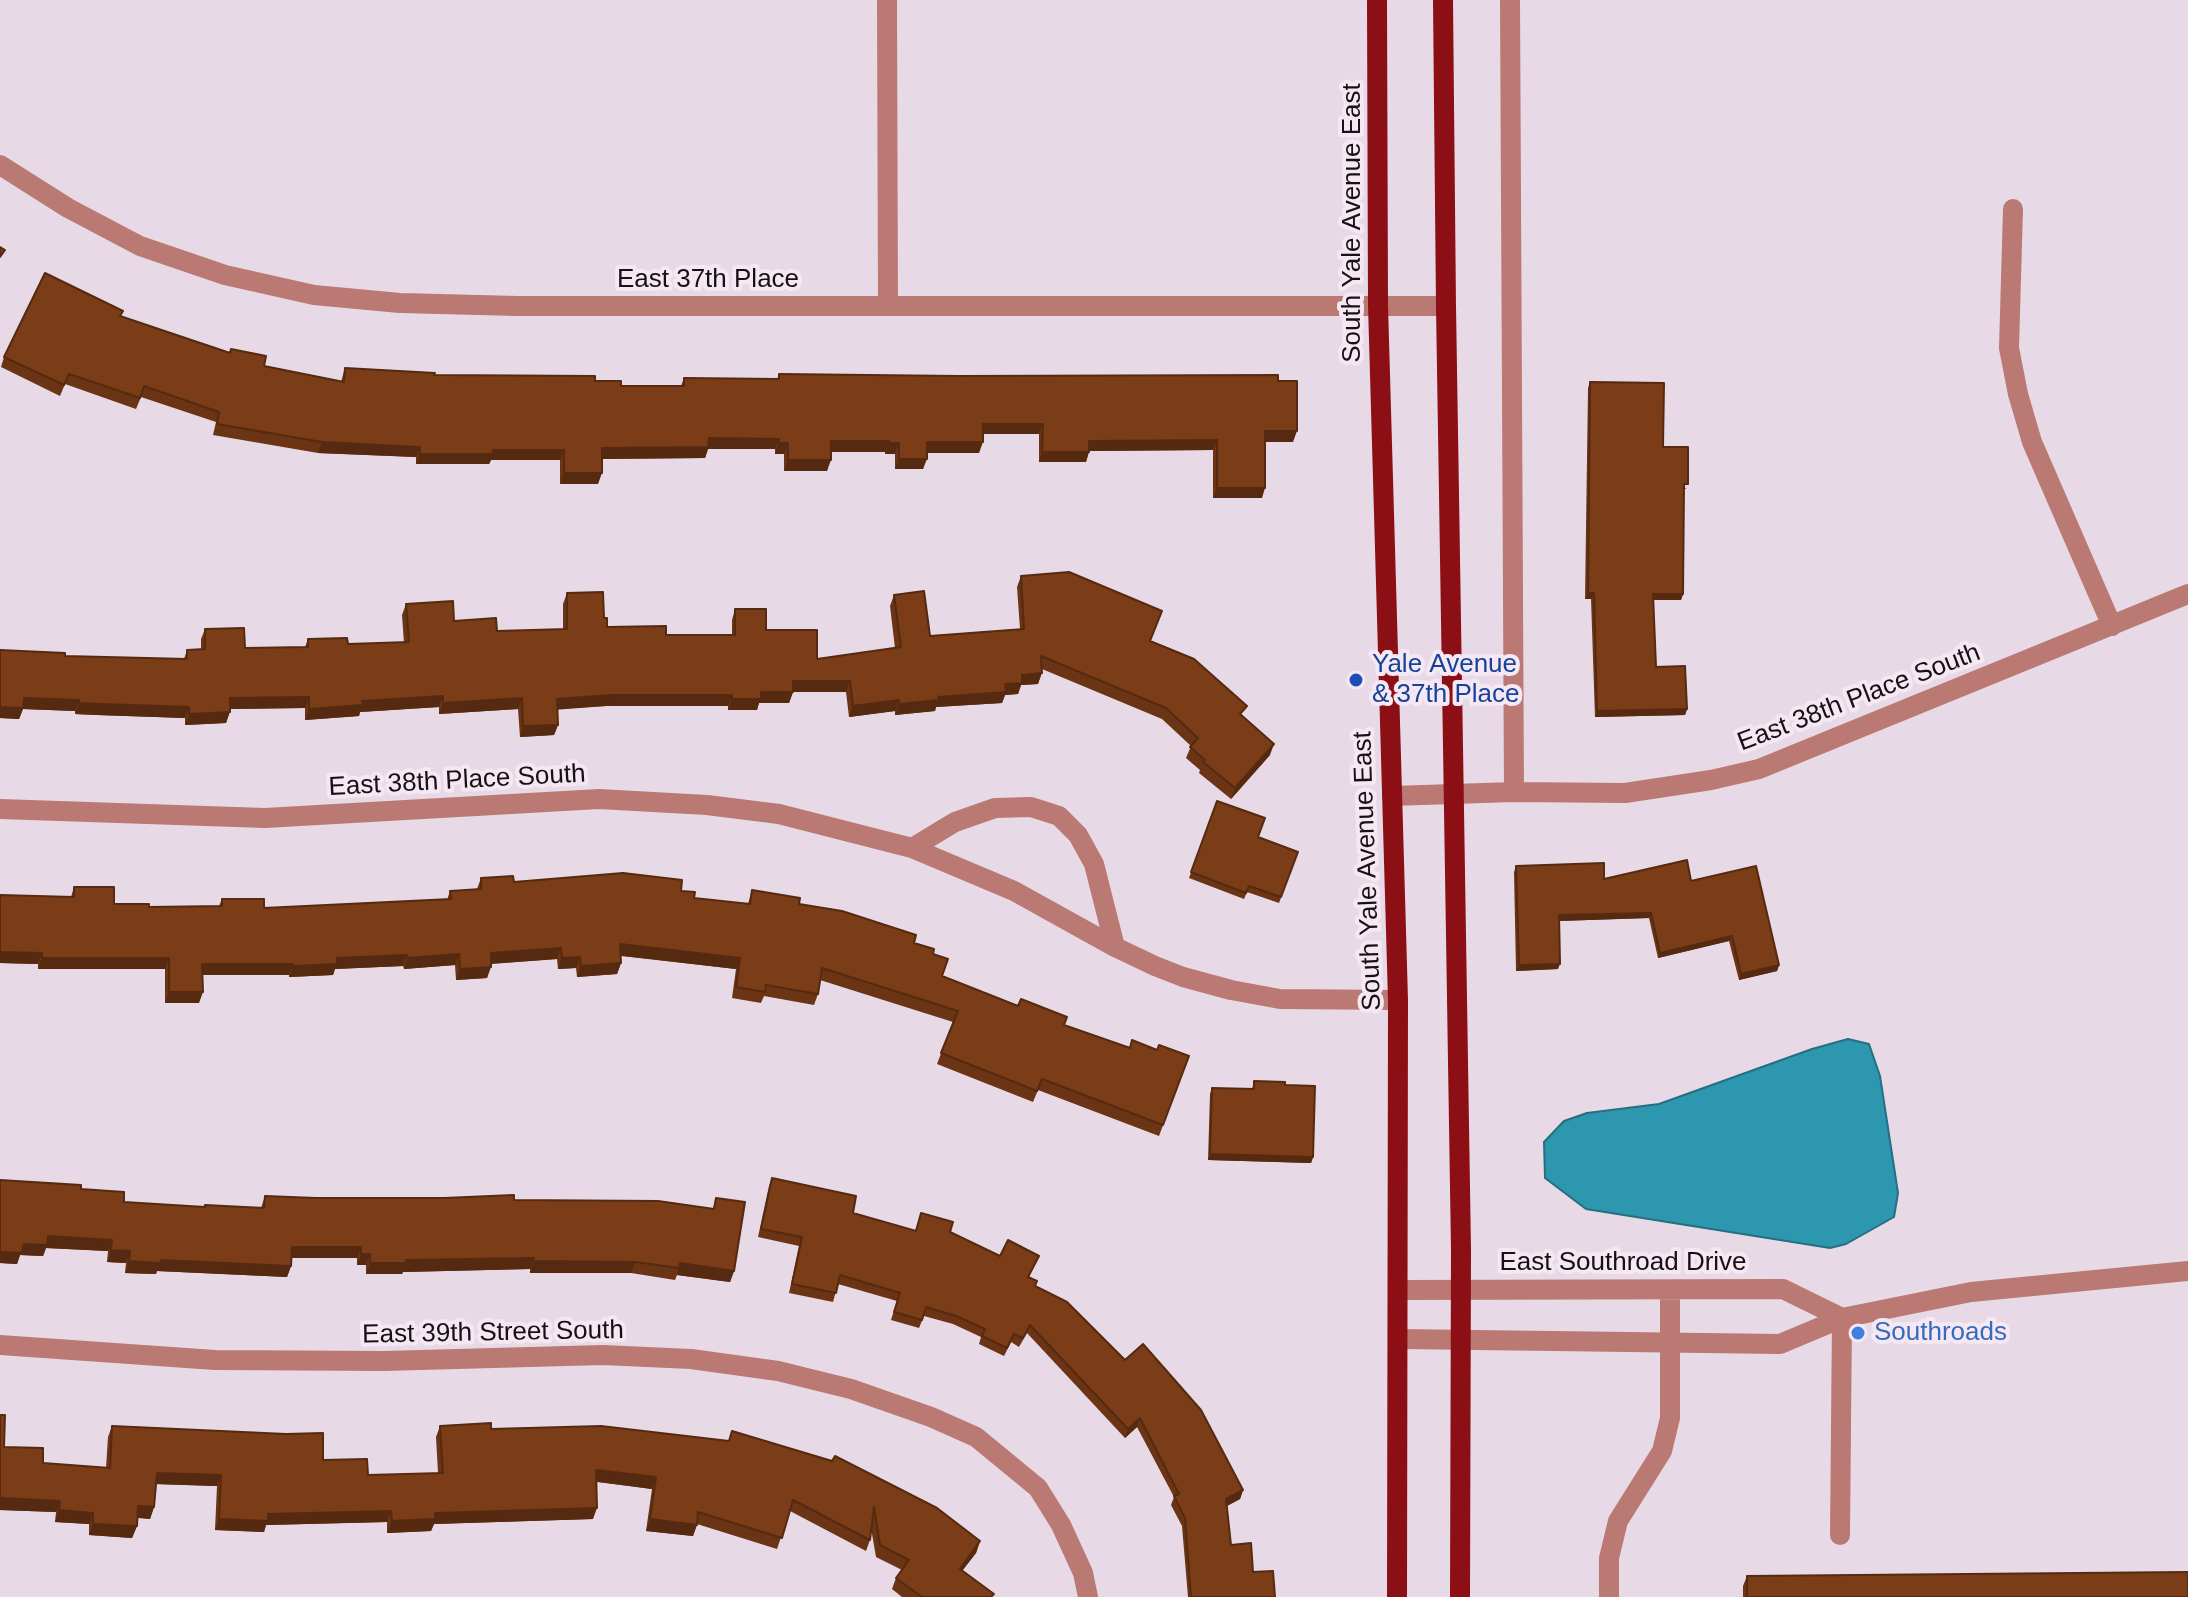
<!DOCTYPE html>
<html>
<head>
<meta charset="utf-8">
<style>
  body { margin:0 }
  canvas { display:block; background:#e7dae6 }
</style>
</head>
<body>
<canvas width="2188" height="1597"></canvas>
<script>
const ctx = document.querySelector('canvas').getContext('2d');
ctx.lineJoin = 'round';
function paint(path, color) { ctx.fillStyle = color; ctx.fill(path, 'evenodd'); }
function stroke(path, color, width, dash) { ctx.strokeStyle = color; ctx.lineWidth = width; ctx.lineCap = dash ? 'butt' : 'round'; ctx.setLineDash(dash || []); ctx.stroke(path); }
function drawText(font, color, halo, rows, align = 'center') {
  ctx.font = font + ' Arial,sans-serif'; ctx.lineWidth = 8; ctx.setLineDash([]); ctx.textBaseline = 'middle'; ctx.strokeStyle = halo; ctx.fillStyle = color; for (const [text, x, y, turn = 0] of rows) {
    ctx.save(); ctx.translate(x, y); ctx.rotate((+turn || 0) * Math.PI / 180); ctx.textAlign = isNaN(turn) ? turn : align; if (halo) ctx.strokeText(text, 0, 0); ctx.fillText(text, 0, 0); ctx.restore();
  }
}
const water = new Path2D(`
  M 1848,1039 L 1869,1044 L 1880,1076 L 1898,1193 L 1894,1217 L 1846,1244 L 1830,1248 L 1586,1209 L 1545,1178 L 1544,1142 L 1564,1121 L 1587,1113 L 1659,1104 L 1812,1049 Z`);
paint(water, '#2c97af');
stroke(water, '#256f80', 2);
stroke(new Path2D(`
  M 887,0 L 888,306
  M 1510,0 L 1514,792
  M 0,165 L 68,208 L 140,246 L 225,275 L 314,295 L 400,303 L 518,306 L 1446,306
  M 2013,209 L 2009,348 L 2018,394 L 2032,442 L 2112,626
  M 1392,796 L 1514,792 L 1625,793 L 1711,780 L 1759,769 L 2188,594
  M 0,809 L 265,818 L 599,799 L 707,805 L 779,814 L 912,848 L 1014,891 L 1115,947 L 1155,966 L 1183,977 L 1231,990 L 1280,999 L 1398,1000
  M 912,848 L 955,822 L 995,808 L 1031,807 L 1059,816 L 1078,835 L 1094,864 L 1115,947
  M 1399,1290 L 1783,1289 L 1842,1318
  M 1399,1339 L 1780,1344 L 1842,1318 L 1971,1292 L 2188,1271
  M 0,1345 L 215,1360 L 384,1361 L 603,1355 L 691,1359 L 778,1371 L 851,1389 L 931,1417 L 976,1437 L 1038,1488 L 1061,1525 L 1083,1573 L 1088,1597
  M 1840,1535 L 1842,1318
  M 1609,1597 L 1609,1558 L 1618,1521 L 1662,1451 L 1670,1418 L 1670,1290`), '#ba7972', 20);
stroke(new Path2D(`
  M 1377,0 L 1378,305 L 1398,1000 L 1397,1597
  M 1443,0 L 1446,306 L 1461,1250 L 1460,1597`), '#8c0f15', 20);
paint(new Path2D(`
  M 121,316 L 229,353 L 231,349 L 264,366 L 341,382 L 345,368 L 434,375 L 595,381 L 621,386 L 681,386 L 684,378 L 777,379 L 779,374 L 1278,381 L 1293,442 L 1265,442 L 1262,498 L 1213,498 L 1213,450 L 1089,451 L 1086,462 L 1039,462 L 1039,434 L 983,434 L 979,453 L 927,453 L 923,469 L 895,469 L 895,454 L 885,454 L 885,452 L 831,452 L 827,471 L 784,471 L 784,454 L 775,454 L 775,449 L 708,449 L 705,458 L 602,459 L 598,484 L 560,484 L 560,460 L 491,460 L 489,464 L 416,464 L 416,457 L 318,453 L 213,435 L 216,422 L 141,397 L 136,409 L 65,384 L 60,396 L 1,367 L 4,357 Z
  M 1590,382 L 1663,447 L 1686,489 L 1684,489 L 1683,594 L 1681,600 L 1653,600 L 1656,667 L 1687,709 L 1685,715 L 1595,717 L 1591,599 L 1585,599 L 1588,388 Z
  M 1021,576 L 1150,641 L 1243,716 L 1270,755 L 1231,799 L 1199,773 L 1200,770 L 1186,758 L 1191,746 L 1162,719 L 1042,669 L 1038,684 L 1021,685 L 1018,694 L 1005,695 L 1002,703 L 936,707 L 935,711 L 895,715 L 895,711 L 849,717 L 846,692 L 793,692 L 789,703 L 759,703 L 757,710 L 728,710 L 728,706 L 606,706 L 557,709 L 558,725 L 554,735 L 520,737 L 518,709 L 439,714 L 439,707 L 360,712 L 359,716 L 305,720 L 305,708 L 230,709 L 226,723 L 185,725 L 185,718 L 97,715 L 75,714 L 75,711 L 23,709 L 19,719 L 0,718 L 0,650 L 65,656 L 184,659 L 187,650 L 201,649 L 201,639 L 205,629 L 245,648 L 305,647 L 308,639 L 348,644 L 404,643 L 402,615 L 406,604 L 454,621 L 497,631 L 563,629 L 563,604 L 567,593 L 604,618 L 607,627 L 666,635 L 732,635 L 732,620 L 735,609 L 766,630 L 817,659 L 895,648 L 890,606 L 894,595 L 930,636 L 1020,629 L 1017,587 Z
  M 1217,801 L 1258,837 L 1298,852 L 1279,903 L 1247,892 L 1244,899 L 1189,878 Z
  M 1516,866 L 1604,879 L 1691,881 L 1779,965 L 1777,971 L 1739,980 L 1729,941 L 1658,958 L 1649,918 L 1559,921 L 1558,969 L 1516,971 L 1514,872 Z
  M 481,878 L 514,882 L 681,891 L 694,898 L 748,904 L 752,890 L 799,904 L 914,943 L 933,954 L 942,976 L 1064,1025 L 1130,1048 L 1157,1050 L 1189,1056 L 1159,1136 L 1038,1090 L 1033,1102 L 937,1064 L 953,1022 L 820,980 L 818,994 L 814,1005 L 764,996 L 761,1003 L 732,998 L 736,969 L 621,956 L 621,963 L 617,974 L 577,977 L 576,968 L 558,969 L 557,959 L 491,964 L 487,978 L 456,980 L 455,965 L 404,969 L 403,966 L 335,969 L 333,975 L 289,977 L 289,975 L 203,975 L 199,1003 L 165,1003 L 165,969 L 38,969 L 38,964 L 0,963 L 71,897 L 74,887 L 114,904 L 149,907 L 219,906 L 222,899 L 264,908 L 447,900 L 450,891 L 477,889 Z
  M 1254,1081 L 1285,1085 L 1313,1157 L 1311,1163 L 1208,1160 L 1210,1094 L 1212,1088 L 1252,1089 Z
  M 772,1178 L 853,1213 L 916,1231 L 950,1232 L 1000,1256 L 1039,1256 L 1029,1277 L 1035,1286 L 1243,1490 L 1240,1499 L 1227,1506 L 1231,1545 L 1275,1597 L 1188,1597 L 1182,1526 L 1171,1505 L 1174,1497 L 1137,1427 L 1125,1438 L 1027,1333 L 1019,1347 L 1011,1342 L 1004,1356 L 979,1344 L 981,1337 L 953,1324 L 924,1316 L 919,1328 L 891,1320 L 897,1301 L 838,1284 L 833,1302 L 789,1293 L 799,1246 L 758,1237 L 769,1186 Z
  M 81,1189 L 124,1202 L 205,1207 L 261,1208 L 265,1196 L 316,1198 L 514,1200 L 713,1209 L 716,1198 L 734,1271 L 730,1282 L 677,1275 L 675,1280 L 631,1273 L 530,1273 L 530,1269 L 403,1272 L 402,1274 L 366,1274 L 366,1265 L 357,1265 L 357,1258 L 292,1258 L 291,1266 L 287,1277 L 157,1271 L 156,1274 L 125,1273 L 126,1263 L 107,1262 L 108,1251 L 46,1248 L 43,1256 L 20,1255 L 17,1264 L 0,1263 Z
  M 0,1415 L 4,1447 L 43,1463 L 106,1468 L 108,1437 L 112,1426 L 323,1460 L 368,1475 L 438,1473 L 436,1437 L 440,1426 L 491,1429 L 601,1426 L 980,1541 L 976,1553 L 962,1571 L 992,1597 L 902,1597 L 892,1589 L 896,1578 L 902,1570 L 876,1557 L 871,1528 L 870,1540 L 866,1551 L 790,1511 L 777,1549 L 697,1524 L 693,1536 L 646,1531 L 652,1489 L 597,1482 L 593,1519 L 434,1524 L 431,1531 L 387,1533 L 387,1522 L 266,1525 L 264,1532 L 215,1530 L 217,1486 L 156,1484 L 154,1507 L 150,1519 L 137,1518 L 137,1526 L 132,1538 L 89,1535 L 89,1524 L 55,1522 L 56,1512 L 0,1510 Z
  M 1747,1576 L 2188,1597 L 1743,1597 L 1743,1586 Z`), '#6a3415');
paint(new Path2D(`
  M 983,424 L 1043,424 L 1039,434 L 979,434 Z
  M 1265,431 L 1297,431 L 1293,442 L 1262,442 Z
  M 709,438 L 779,439 L 775,449 L 708,449 L 705,458 L 598,459 L 602,448 Z
  M 1217,440 L 1213,450 L 1086,451 L 1089,441 Z
  M 831,441 L 889,441 L 885,452 L 827,452 Z
  M 322,442 L 420,447 L 416,457 L 318,453 Z
  M 927,442 L 983,442 L 979,453 L 923,453 Z
  M 779,443 L 788,443 L 784,454 L 775,454 Z
  M 889,443 L 899,443 L 895,454 L 885,454 Z
  M 493,450 L 564,450 L 560,460 L 491,460 L 489,464 L 416,464 L 420,454 Z
  M 1042,452 L 1089,452 L 1086,462 L 1039,462 Z
  M 899,459 L 927,459 L 923,469 L 895,469 Z
  M 788,460 L 831,460 L 827,471 L 784,471 Z
  M 564,473 L 602,473 L 598,484 L 560,484 Z
  M 1217,488 L 1265,488 L 1262,498 L 1213,498 Z
  M 1588,593 L 1594,593 L 1591,599 L 1585,599 Z
  M 1653,594 L 1683,594 L 1681,600 L 1651,600 Z
  M 1042,673 L 1038,684 L 1021,685 L 1018,694 L 1005,695 L 1002,703 L 936,707 L 935,711 L 895,715 L 899,704 L 1005,684 L 1022,675 Z
  M 793,681 L 850,681 L 846,692 L 793,692 L 789,703 L 759,703 L 757,710 L 728,710 L 732,699 L 761,692 Z
  M 610,695 L 732,695 L 728,706 L 606,706 L 553,710 L 557,699 Z
  M 443,696 L 439,707 L 360,712 L 359,716 L 305,720 L 309,709 L 362,701 Z
  M 309,697 L 305,708 L 226,709 L 230,698 Z
  M 24,698 L 79,700 L 75,711 L 23,709 L 19,719 L 0,718 L 0,707 Z
  M 522,698 L 518,709 L 439,714 L 443,703 Z
  M 899,700 L 895,711 L 849,717 L 853,706 Z
  M 79,703 L 189,707 L 185,718 L 97,715 L 75,714 Z
  M 1687,709 L 1685,715 L 1595,717 L 1597,711 Z
  M 230,712 L 226,723 L 185,725 L 189,714 Z
  M 558,725 L 554,735 L 520,737 L 523,726 Z
  M 1274,744 L 1270,755 L 1231,799 L 1235,788 Z
  M 1651,913 L 1649,918 L 1557,921 L 1559,915 Z
  M 1732,936 L 1729,941 L 1658,958 L 1660,953 Z
  M 620,944 L 740,958 L 736,969 L 616,955 Z
  M 561,948 L 557,959 L 487,964 L 491,953 Z
  M 0,952 L 42,953 L 38,964 L 0,963 Z
  M 459,954 L 455,965 L 404,969 L 408,958 Z
  M 407,955 L 403,966 L 335,969 L 333,975 L 289,977 L 293,966 L 337,958 Z
  M 580,957 L 576,968 L 558,969 L 562,958 Z
  M 42,958 L 169,958 L 165,969 L 38,969 Z
  M 621,963 L 617,974 L 577,977 L 581,966 Z
  M 202,964 L 293,964 L 289,975 L 198,975 Z
  M 1560,964 L 1558,969 L 1516,971 L 1519,965 Z
  M 1779,965 L 1777,971 L 1739,980 L 1741,974 Z
  M 491,967 L 487,978 L 456,980 L 460,969 Z
  M 169,992 L 203,992 L 199,1003 L 165,1003 Z
  M 1210,1154 L 1313,1157 L 1311,1163 L 1208,1160 Z
  M 48,1236 L 112,1240 L 108,1251 L 46,1248 L 43,1256 L 20,1255 L 17,1264 L 0,1263 L 0,1252 Z
  M 292,1247 L 361,1247 L 357,1258 L 288,1258 Z
  M 111,1250 L 130,1251 L 126,1263 L 107,1262 Z
  M 361,1254 L 370,1254 L 366,1265 L 357,1265 Z
  M 534,1258 L 530,1269 L 403,1272 L 402,1274 L 366,1274 L 370,1263 L 406,1260 Z
  M 161,1260 L 291,1266 L 287,1277 L 157,1271 L 156,1274 L 125,1273 L 129,1261 Z
  M 534,1261 L 635,1262 L 631,1273 L 530,1273 Z
  M 680,1263 L 734,1271 L 730,1282 L 677,1275 Z
  M 1140,1418 L 1137,1427 L 1125,1438 L 1128,1429 Z
  M 596,1470 L 656,1477 L 652,1489 L 592,1481 Z
  M 157,1473 L 221,1475 L 217,1486 L 153,1484 Z
  M 1243,1490 L 1240,1499 L 1223,1508 L 1226,1499 Z
  M 0,1498 L 60,1501 L 56,1512 L 0,1510 Z
  M 138,1506 L 154,1507 L 150,1519 L 134,1517 Z
  M 597,1508 L 593,1519 L 434,1524 L 431,1531 L 387,1533 L 392,1521 L 435,1513 Z
  M 59,1510 L 93,1513 L 89,1524 L 55,1522 Z
  M 391,1511 L 387,1522 L 266,1525 L 264,1532 L 215,1530 L 219,1519 L 268,1514 Z
  M 650,1519 L 697,1525 L 693,1536 L 646,1531 Z
  M 93,1524 L 137,1526 L 132,1538 L 89,1535 Z
  M 980,1541 L 976,1553 L 955,1580 L 960,1569 Z`), '#562a11');
const building = new Path2D(`
  M 0,247 L 5,250 L 0,257 Z
  M 45,273 L 123,311 L 120,316 L 230,353 L 231,349 L 266,356 L 264,366 L 344,382 L 345,368 L 435,373 L 434,375 L 595,376 L 595,381 L 621,381 L 621,386 L 684,386 L 684,378 L 779,379 L 779,374 L 959,376 L 1278,375 L 1278,381 L 1297,381 L 1297,431 L 1265,431 L 1265,488 L 1217,488 L 1217,440 L 1089,441 L 1089,452 L 1042,452 L 1043,424 L 983,424 L 983,442 L 927,442 L 927,459 L 899,459 L 899,443 L 889,443 L 889,441 L 831,441 L 831,460 L 788,460 L 788,443 L 779,443 L 779,439 L 709,438 L 708,447 L 602,448 L 602,473 L 564,473 L 564,450 L 493,450 L 493,454 L 420,454 L 420,447 L 322,442 L 217,424 L 219,412 L 144,386 L 140,398 L 69,374 L 64,385 L 4,357 Z
  M 1590,382 L 1664,383 L 1663,447 L 1688,447 L 1688,484 L 1684,484 L 1683,594 L 1653,594 L 1656,667 L 1685,666 L 1687,709 L 1597,711 L 1594,593 L 1588,593 Z
  M 1069,572 L 1162,611 L 1150,641 L 1194,659 L 1247,706 L 1240,714 L 1274,744 L 1235,788 L 1203,762 L 1205,760 L 1190,747 L 1198,738 L 1166,708 L 1041,656 L 1042,673 L 1022,675 L 1022,683 L 1005,684 L 1006,692 L 938,697 L 939,700 L 899,704 L 899,700 L 853,706 L 850,681 L 793,681 L 793,692 L 761,692 L 761,699 L 732,699 L 732,695 L 610,695 L 557,699 L 558,725 L 523,726 L 522,698 L 443,703 L 443,696 L 362,701 L 363,705 L 309,709 L 309,697 L 230,698 L 230,712 L 189,714 L 189,707 L 101,704 L 79,703 L 79,700 L 24,698 L 23,708 L 0,707 L 0,650 L 65,653 L 65,656 L 187,659 L 187,650 L 205,649 L 205,629 L 244,628 L 245,648 L 308,647 L 308,639 L 347,638 L 348,644 L 409,642 L 406,604 L 453,601 L 454,621 L 496,618 L 497,631 L 567,629 L 567,593 L 603,592 L 604,618 L 607,618 L 607,627 L 666,626 L 666,635 L 735,635 L 735,609 L 766,609 L 766,630 L 817,630 L 817,659 L 901,647 L 894,595 L 924,591 L 930,636 L 1024,629 L 1021,576 Z
  M 1217,801 L 1265,818 L 1258,837 L 1298,852 L 1281,897 L 1249,886 L 1246,893 L 1191,872 Z
  M 1687,860 L 1691,881 L 1756,866 L 1779,965 L 1741,974 L 1732,936 L 1660,953 L 1651,913 L 1559,915 L 1560,964 L 1519,965 L 1516,866 L 1604,863 L 1604,879 Z
  M 623,873 L 682,880 L 681,891 L 695,892 L 694,898 L 750,904 L 752,890 L 800,898 L 799,904 L 842,911 L 916,935 L 914,943 L 934,949 L 933,954 L 948,959 L 942,976 L 1018,1006 L 1021,999 L 1067,1017 L 1064,1025 L 1130,1048 L 1132,1040 L 1157,1050 L 1159,1045 L 1189,1056 L 1163,1125 L 1042,1079 L 1037,1091 L 941,1053 L 958,1011 L 822,968 L 818,994 L 766,985 L 765,992 L 736,987 L 740,958 L 620,944 L 621,963 L 581,966 L 580,957 L 562,958 L 561,948 L 491,953 L 491,967 L 460,969 L 459,954 L 408,958 L 407,955 L 337,958 L 337,964 L 293,966 L 293,964 L 202,964 L 203,992 L 169,992 L 169,958 L 42,958 L 42,953 L 0,952 L 0,895 L 74,897 L 74,887 L 114,887 L 114,904 L 149,904 L 149,907 L 222,906 L 222,899 L 264,899 L 264,908 L 451,899 L 450,891 L 481,889 L 481,878 L 513,876 L 514,882 Z
  M 1254,1081 L 1285,1082 L 1285,1085 L 1315,1086 L 1313,1157 L 1210,1154 L 1212,1088 L 1254,1089 Z
  M 772,1178 L 856,1196 L 853,1213 L 916,1231 L 921,1213 L 953,1222 L 950,1232 L 1000,1256 L 1008,1240 L 1039,1256 L 1028,1277 L 1037,1281 L 1035,1286 L 1067,1302 L 1125,1360 L 1143,1344 L 1201,1410 L 1243,1490 L 1226,1499 L 1231,1545 L 1251,1543 L 1253,1572 L 1273,1571 L 1275,1597 L 1191,1597 L 1185,1518 L 1174,1496 L 1179,1494 L 1140,1418 L 1128,1429 L 1030,1325 L 1023,1338 L 1014,1334 L 1007,1348 L 982,1336 L 985,1329 L 956,1316 L 926,1307 L 922,1320 L 894,1312 L 900,1293 L 840,1275 L 836,1293 L 792,1284 L 802,1237 L 761,1229 Z
  M 0,1180 L 81,1185 L 81,1189 L 124,1192 L 124,1202 L 205,1207 L 205,1205 L 264,1208 L 265,1196 L 316,1198 L 444,1198 L 514,1195 L 514,1200 L 658,1201 L 714,1209 L 716,1198 L 745,1202 L 734,1271 L 680,1263 L 679,1268 L 635,1262 L 534,1261 L 534,1258 L 406,1260 L 406,1263 L 370,1263 L 370,1254 L 361,1254 L 361,1247 L 292,1247 L 291,1266 L 161,1260 L 160,1263 L 129,1261 L 130,1251 L 111,1250 L 112,1240 L 48,1236 L 47,1245 L 24,1244 L 21,1253 L 0,1252 Z
  M 0,1415 L 5,1415 L 4,1447 L 43,1448 L 43,1463 L 110,1468 L 112,1426 L 286,1434 L 323,1433 L 323,1460 L 367,1459 L 368,1475 L 443,1473 L 440,1426 L 491,1423 L 491,1429 L 601,1426 L 729,1441 L 732,1431 L 832,1461 L 835,1456 L 937,1508 L 980,1541 L 960,1569 L 994,1594 L 991,1597 L 922,1597 L 896,1578 L 909,1560 L 880,1545 L 874,1507 L 870,1540 L 793,1500 L 782,1538 L 698,1512 L 697,1525 L 650,1519 L 656,1477 L 596,1470 L 597,1508 L 435,1513 L 435,1519 L 392,1521 L 391,1511 L 268,1514 L 268,1521 L 219,1519 L 221,1475 L 157,1473 L 154,1507 L 138,1506 L 137,1526 L 93,1524 L 93,1513 L 59,1510 L 60,1501 L 0,1498 Z
  M 2188,1572 L 2188,1597 L 1747,1597 L 1747,1576 Z`);
paint(building, '#7b3c18');
stroke(building, '#562a11', 2);
for (const [x, y, r, color] of [
  [1356,680,8,"#1a4fb4"],
  [1858,1333,8,"#3f7fe0"]
]) { const dot = new Path2D(); dot.arc(x, y, r, 0, 2 * Math.PI); ctx.fillStyle = color; ctx.fill(dot); stroke(dot, '#f5e8f3', 3); }
drawText('26px', '#151114', '#f5e8f3', [
  ["South Yale Avenue East",1353,223,-90],
  ["East 37th Place",708,280],
  ["East 38th Place South",1859,698,-21],
  ["East 38th Place South",457,781,-3],
  ["South Yale Avenue East",1368,871,-92],
  ["East Southroad Drive",1623,1263],
  ["East 39th Street South",493,1333,-1]
]);
drawText('26px', '#164399', '#f5e8f3', [
  ["Yale Avenue",1372,665],
  ["& 37th Place",1372,695]
], 'left');
drawText('26px', '#366cbe', '#f5e8f3', [
  ["Southroads",1874,1333]
], 'left');
</script>
</body>
</html>
